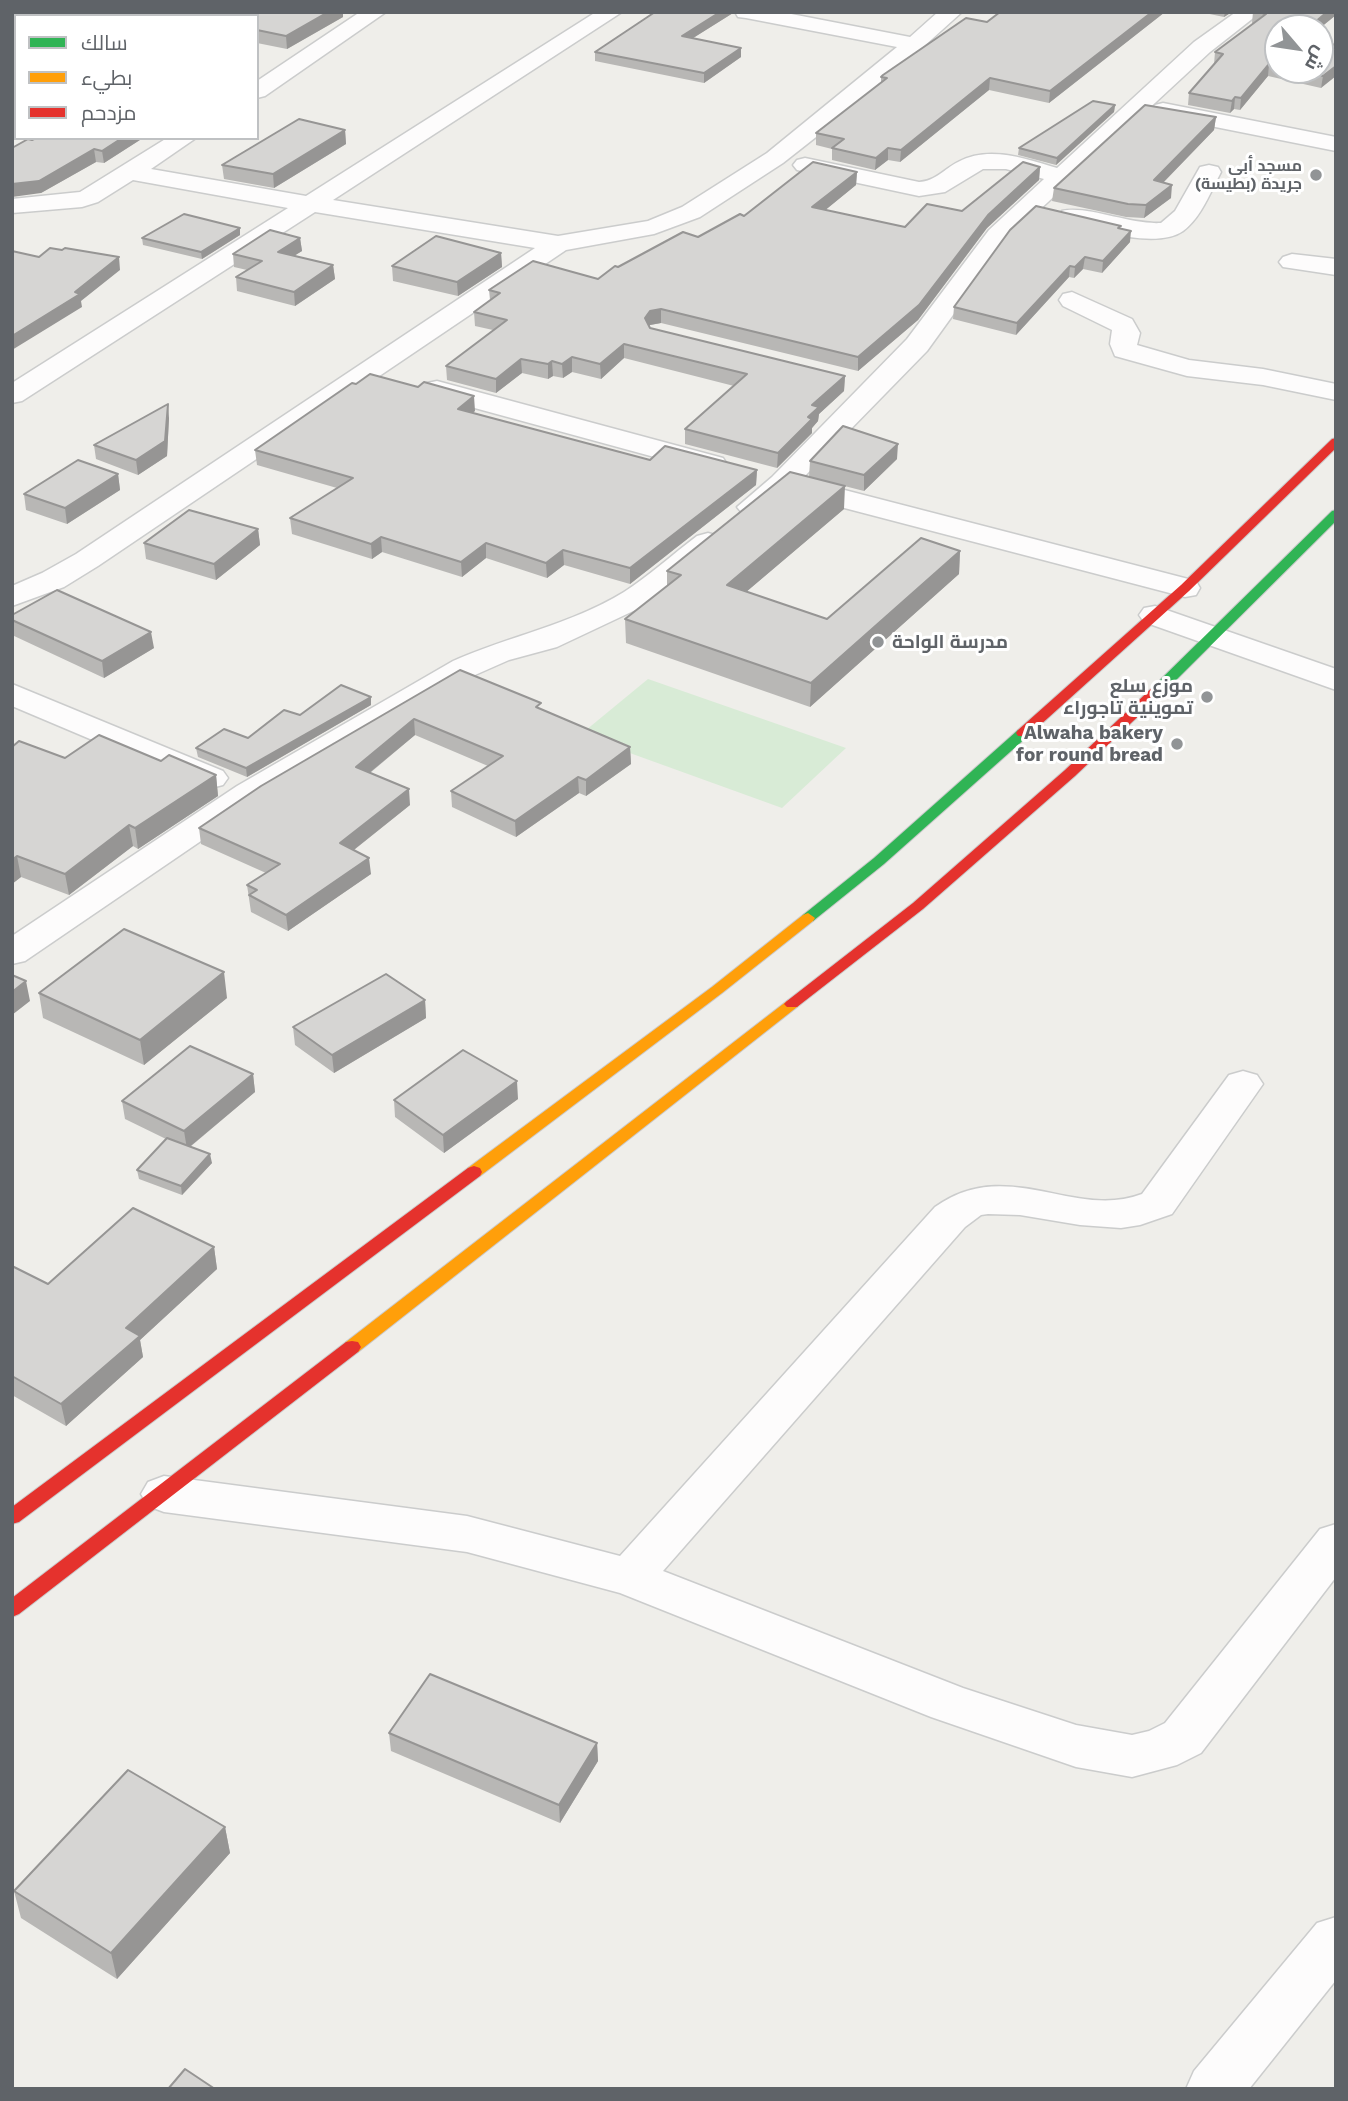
<!DOCTYPE html>
<html>
<head>
<meta charset="utf-8">
<style>
  body { margin:0 }
  #map { position:relative; width:1348px; height:2101px; overflow:hidden; background:#efeeea; font-family:"Work Sans",Cairo,sans-serif }
  canvas { display:block }
  .frame { position:absolute; inset:0; border:14px solid #5f6368; pointer-events:none }
  .legend { position:absolute; left:14px; top:14px; width:245px; height:126px; box-sizing:border-box; background:#fff; border:2px solid #bfc1c3; margin:0; padding:9px 12px; list-style:none; font-size:21px; color:#5f6368 }
  .legend li { display:flex; align-items:center; gap:14px; height:35px }
  .legend b { width:35px; border:2px solid #bfc1c3 }
  .north { position:absolute; left:1264px; top:14px; width:70px; height:70px; box-sizing:border-box; background:#fff; border:2px solid #bfc1c3; border-radius:50%; rotate:119deg; font-size:19px; font-weight:700; line-height:28px; text-align:center; color:#5f6368 }
  .north::after { content:''; display:block; margin:auto; width:24px; height:32px; background:#919496; clip-path:polygon(50% 0,100% 100%,50% 72%,0 100%) }
</style>
</head>
<body>
<div id="map">
<canvas width="1348" height="2101"></canvas>
<div class="frame"></div>
<ul class="legend">
<li><b style="height:9px;background:#30b455"></b>سالك</li>
<li><b style="height:9px;background:#ff9f0a"></b>بطيء</li>
<li><b style="height:9px;background:#e5322d"></b>مزدحم</li>
</ul>
<div class="north">ش</div>
</div>
<script>
const ctx = document.querySelector('canvas').getContext('2d');
ctx.lineJoin = 'round';
function paint(path, color) { ctx.fillStyle = color; ctx.fill(path, 'evenodd'); }
function stroke(path, color, width, dash) { ctx.strokeStyle = color; ctx.lineWidth = width; ctx.lineCap = dash ? 'butt' : 'round'; ctx.setLineDash(dash || []); ctx.stroke(path); }
function drawText(font, color, halo, rows, align = 'center') {
  ctx.font = font + ' "Work Sans",Cairo,sans-serif'; ctx.lineWidth = 6; ctx.setLineDash([]); ctx.textBaseline = 'middle'; ctx.strokeStyle = halo; ctx.fillStyle = color; for (const [text, x, y, turn = 0] of rows) {
    ctx.save(); ctx.translate(x, y); ctx.rotate((+turn || 0) * Math.PI / 180); ctx.textAlign = isNaN(turn) ? turn : align; if (halo) ctx.strokeText(text, 0, 0); ctx.fillText(text, 0, 0); ctx.restore();
  }
}
paint(new Path2D(`
  M 648,679 L 846,748 L 782,808 L 580,735 Z`), '#d8ebd6');
const street = new Path2D(`
  M 360,12 L 386,12 L 265,96 L 257,98 L 257,81 Z
  M 596,12 L 622,12 L 333,200 L 558,236 L 648,221 L 682,207 L 767,153 L 897,47 L 746,18 L 738,17 L 735,12 L 781,12 L 910,37 L 938,12 L 962,12 L 872,93 L 783,163 L 700,217 L 654,234 L 566,250 L 98,566 L 64,587 L 12,606 L 12,586 L 42,573 L 76,554 L 535,248 L 315,212 L 22,401 L 12,403 L 12,383 L 288,208 L 133,180 L 98,202 L 82,207 L 12,213 L 12,199 L 80,192 L 167,138 L 196,138 L 151,169 L 306,196 Z
  M 1236,12 L 1261,12 L 1210,52 L 1007,240 L 927,351 L 802,479 L 1196,581 L 1200,588 L 1196,595 L 1185,597 L 787,493 C 772,505 762,518 742,513 L 737,507 L 772,477 L 907,339 L 989,230 L 1044,179 L 1006,169 L 983,169 L 945,192 L 919,196 L 797,170 L 793,165 L 797,160 L 805,158 L 919,182 C 936,181 944,169 958,162 C 989,145 1026,159 1057,168 L 1194,42 Z
  M 1163,103 L 1336,137 L 1336,151 L 1155,115 L 1151,110 L 1155,105 Z
  M 1209,165 L 1218,167 L 1221,172 C 1211,191 1201,218 1183,231 C 1156,250 1092,229 1062,221 L 1059,216 L 1062,211 C 1087,205 1130,225 1161,223 L 1175,211 L 1200,167 Z
  M 1292,254 L 1336,259 L 1336,275 L 1283,267 L 1279,262 L 1283,257 Z
  M 1072,292 L 1132,319 L 1140,333 L 1137,345 L 1189,360 L 1263,369 L 1336,384 L 1336,400 L 1263,385 L 1187,376 L 1115,356 L 1110,344 L 1112,330 L 1063,306 L 1059,300 L 1063,294 Z
  M 437,381 L 723,458 L 727,464 L 723,470 L 713,473 L 427,395 L 423,389 L 427,383 Z
  M 708,533 L 719,536 L 723,542 L 719,548 L 646,605 L 557,647 L 509,660 L 475,675 L 421,705 L 261,800 L 25,961 L 12,964 L 12,936 L 237,786 L 453,661 C 509,636 570,625 624,592 C 649,576 673,554 697,536 Z
  M 1155,606 L 1336,669 L 1336,690 L 1144,622 L 1139,615 L 1144,608 Z
  M 12,684 L 223,771 L 228,778 L 223,785 L 211,788 L 199,785 L 12,706 Z
  M 1243,1071 L 1257,1075 L 1263,1084 L 1172,1214 L 1140,1225 L 1121,1228 L 1080,1225 L 1020,1215 L 988,1214 L 981,1215 L 965,1227 L 663,1571 L 963,1688 L 1076,1725 L 1132,1735 L 1149,1731 L 1165,1723 L 1320,1529 L 1336,1524 L 1336,1577 L 1201,1753 L 1177,1765 L 1132,1777 L 1076,1767 L 931,1717 L 620,1593 L 467,1552 L 164,1512 L 148,1506 L 141,1494 L 148,1482 L 164,1476 L 467,1516 L 620,1556 L 935,1207 C 1007,1155 1074,1220 1142,1194 L 1229,1075 Z
  M 1336,1917 L 1336,1980 L 1249,2089 L 1186,2089 L 1194,2071 L 1317,1923 Z`);
const fast = new Path2D(`
  M 1336,510 L 1336,521 L 1166,690 L 1156,690 L 1156,684 L 1332,511 Z
  M 1023,729 L 1028,730 L 1030,733 L 1028,736 L 884,864 L 813,921 L 803,921 L 801,918 L 803,915 L 874,858 L 1018,730 Z`);
const slow = new Path2D(`
  M 808,913 L 815,918 L 813,921 L 722,993 L 480,1176 L 468,1176 L 466,1172 L 468,1168 L 712,987 L 803,915 Z
  M 792,999 L 800,1004 L 797,1007 L 358,1352 L 346,1352 L 343,1347 L 346,1342 L 787,1001 Z`);
const jam = new Path2D(`
  M 1336,438 L 1336,448 L 1189,591 L 1028,736 L 1018,736 L 1016,733 L 1018,730 L 1181,585 L 1332,439 Z
  M 1161,683 L 1166,684 L 1166,690 L 1075,776 L 923,909 L 797,1007 L 787,1007 L 784,1004 L 787,1001 L 913,903 L 1065,770 L 1156,684 Z
  M 474,1166 L 480,1168 L 482,1172 L 480,1176 L 19,1522 L 12,1524 L 12,1507 L 468,1168 Z
  M 352,1341 L 358,1342 L 361,1347 L 358,1352 L 19,1614 L 12,1617 L 12,1598 L 346,1342 Z`);
stroke(street, '#cbcccc', 3);
stroke(fast, '#cacacb', 2);
stroke(slow, '#cacacb', 2);
stroke(jam, '#cacacb', 2);
paint(street, '#fdfcfc');
paint(fast, '#30b455');
paint(slow, '#ff9f0a');
paint(jam, '#e5322d');
paint(new Path2D(`
  M 235,12 L 343,12 L 343,17 L 287,49 L 257,43 L 257,16 Z
  M 1165,12 L 1049,103 L 989,90 L 900,162 L 888,160 L 875,170 L 832,160 L 832,149 L 816,145 L 816,133 L 881,83 L 881,77 L 987,22 Z
  M 1200,12 L 1232,12 L 1224,17 Z
  M 1253,12 L 1336,12 L 1336,15 L 1320,28 L 1278,28 L 1278,70 L 1320,70 L 1336,45 L 1321,88 L 1268,76 L 1240,110 L 1234,109 L 1230,113 L 1188,105 L 1189,93 L 1214,64 L 1215,52 L 1254,23 L 1252,23 Z
  M 733,13 L 693,38 L 741,48 L 741,57 L 704,83 L 595,61 L 595,52 Z
  M 1115,105 L 1114,112 L 1056,165 L 1018,155 L 1019,148 Z
  M 1216,117 L 1214,130 L 1163,183 L 1171,198 L 1144,218 L 1126,217 L 1052,201 L 1054,188 Z
  M 345,130 L 346,144 L 274,188 L 224,179 L 222,165 Z
  M 36,138 L 143,138 L 104,163 L 96,162 L 41,193 L 32,140 Z
  M 1040,167 L 1039,180 L 987,228 L 918,320 L 858,371 L 661,323 L 650,325 L 649,327 L 650,328 L 845,376 L 844,391 L 819,414 L 818,421 L 812,428 L 812,433 L 777,468 L 685,444 L 685,429 L 734,386 L 624,358 L 601,379 L 572,372 L 563,378 L 553,376 L 548,379 L 522,373 L 496,393 L 447,380 L 446,366 L 493,330 L 475,326 L 474,312 L 490,300 L 489,290 L 598,279 L 618,267 L 698,237 L 744,216 L 857,172 L 856,185 L 825,210 L 905,227 L 962,211 Z
  M 240,228 L 240,235 L 202,259 L 143,245 L 142,238 Z
  M 1121,229 L 1130,242 L 1102,273 L 1083,269 L 1074,278 L 1069,277 L 1016,335 L 953,319 L 954,307 Z
  M 300,238 L 302,251 L 294,256 L 333,265 L 335,279 L 295,306 L 237,291 L 236,277 L 247,270 L 234,267 L 233,254 Z
  M 501,253 L 502,267 L 458,296 L 393,281 L 392,266 Z
  M 475,411 L 472,413 L 650,460 L 757,470 L 756,485 L 630,584 L 564,565 L 547,578 L 486,558 L 462,577 L 382,552 L 372,559 L 292,534 L 290,518 L 337,488 L 257,465 L 255,450 Z
  M 169,418 L 167,456 L 138,475 L 96,459 L 94,445 Z
  M 897,459 L 864,491 L 809,477 L 810,461 Z
  M 118,474 L 120,490 L 67,524 L 26,510 L 24,494 Z
  M 844,509 L 746,592 L 827,619 L 960,551 L 959,574 L 810,707 L 626,643 L 625,619 L 667,586 L 667,571 Z
  M 258,529 L 260,545 L 216,580 L 146,559 L 144,543 Z
  M 12,615 L 154,648 L 104,678 L 12,635 Z
  M 460,670 L 541,709 L 630,747 L 631,764 L 586,796 L 579,793 L 516,837 L 452,807 L 451,791 L 488,766 L 415,735 L 370,773 L 410,805 L 354,850 L 371,874 L 288,931 L 251,912 L 247,885 L 266,873 L 201,844 L 199,828 Z
  M 371,697 L 371,705 L 247,777 L 198,757 L 196,748 L 248,738 L 300,715 Z
  M 12,747 L 65,758 L 161,761 L 216,775 L 218,796 L 138,849 L 133,846 L 69,895 L 21,877 L 12,884 Z
  M 39,993 L 227,998 L 144,1065 L 43,1018 Z
  M 425,1000 L 426,1018 L 334,1073 L 295,1045 L 293,1027 Z
  M 253,1074 L 255,1092 L 190,1147 L 212,1163 L 182,1195 L 139,1179 L 137,1170 L 166,1139 L 125,1119 L 122,1101 Z
  M 518,1099 L 444,1153 L 395,1117 L 394,1100 Z
  M 214,1247 L 217,1269 L 140,1340 L 143,1357 L 66,1426 L 12,1395 L 12,1266 L 48,1284 Z
  M 389,1733 L 597,1743 L 598,1761 L 560,1823 L 391,1751 Z
  M 225,1827 L 230,1853 L 117,1979 L 21,1918 L 14,1891 Z`), '#b8b7b5');
paint(new Path2D(`
  M 328,12 L 343,12 L 343,17 L 287,49 L 286,36 Z
  M 720,12 L 733,12 L 733,13 L 682,45 L 682,36 Z
  M 1152,12 L 1165,12 L 1049,103 L 1050,91 Z
  M 1225,12 L 1232,12 L 1224,17 Z
  M 1327,12 L 1336,12 L 1336,15 L 1320,28 L 1308,28 Z
  M 741,48 L 741,57 L 704,83 L 704,73 Z
  M 1269,64 L 1268,76 L 1240,110 L 1241,98 Z
  M 1336,66 L 1336,76 L 1321,88 L 1323,76 Z
  M 990,78 L 989,90 L 900,162 L 901,150 Z
  M 1235,97 L 1234,109 L 1230,113 L 1232,101 Z
  M 1115,105 L 1114,112 L 1056,165 L 1057,158 Z
  M 1216,117 L 1214,130 L 1153,193 L 1154,180 Z
  M 345,130 L 346,144 L 274,188 L 273,174 Z
  M 122,138 L 143,138 L 104,163 L 102,151 Z
  M 888,148 L 888,160 L 875,170 L 876,158 Z
  M 94,149 L 96,162 L 41,193 L 12,197 L 12,184 Z
  M 1040,167 L 1039,180 L 987,228 L 918,320 L 858,371 L 858,357 L 988,215 Z
  M 857,172 L 856,185 L 812,221 L 812,207 Z
  M 1172,185 L 1171,198 L 1144,218 L 1146,205 Z
  M 240,228 L 240,235 L 202,259 L 201,252 Z
  M 1131,231 L 1130,242 L 1102,273 L 1103,261 Z
  M 300,238 L 302,251 L 279,265 L 278,252 Z
  M 501,253 L 502,267 L 458,296 L 457,282 Z
  M 119,257 L 120,270 L 81,301 L 82,307 L 12,350 L 12,336 L 75,292 Z
  M 1085,257 L 1083,269 L 1074,278 L 1075,267 Z
  M 333,265 L 335,279 L 295,306 L 294,292 Z
  M 1070,266 L 1069,277 L 1016,335 L 1017,323 Z
  M 661,309 L 661,323 L 650,325 L 645,333 L 645,318 L 650,311 Z
  M 624,344 L 624,358 L 601,379 L 600,364 Z
  M 572,357 L 572,372 L 563,378 L 562,364 Z
  M 521,359 L 522,373 L 496,393 L 496,379 Z
  M 552,361 L 553,376 L 548,379 L 548,364 Z
  M 845,376 L 844,391 L 819,414 L 818,421 L 812,428 L 812,433 L 777,468 L 778,453 L 812,405 Z
  M 474,396 L 475,411 L 459,424 L 458,409 Z
  M 168,404 L 169,418 L 167,456 L 138,475 L 136,460 Z
  M 898,444 L 897,459 L 864,491 L 864,475 Z
  M 757,470 L 756,485 L 630,584 L 630,568 Z
  M 118,474 L 120,490 L 67,524 L 65,508 Z
  M 845,486 L 844,509 L 726,609 L 727,585 Z
  M 258,529 L 260,545 L 216,580 L 214,564 Z
  M 381,537 L 382,552 L 372,559 L 371,544 Z
  M 486,543 L 486,558 L 462,577 L 461,562 Z
  M 563,550 L 564,565 L 547,578 L 546,563 Z
  M 960,551 L 959,574 L 810,707 L 811,683 Z
  M 151,632 L 154,648 L 104,678 L 102,661 Z
  M 371,697 L 371,705 L 247,777 L 246,768 Z
  M 414,719 L 415,735 L 357,783 L 356,767 Z
  M 630,747 L 631,764 L 586,796 L 586,780 Z
  M 216,775 L 218,796 L 138,849 L 135,828 Z
  M 578,777 L 579,793 L 516,837 L 515,821 Z
  M 409,789 L 410,805 L 341,860 L 340,843 Z
  M 129,825 L 133,846 L 69,895 L 65,874 Z
  M 17,856 L 21,877 L 12,884 L 12,860 Z
  M 369,858 L 371,874 L 288,931 L 286,915 Z
  M 224,972 L 227,998 L 144,1065 L 140,1040 Z
  M 26,981 L 30,1001 L 12,1015 L 12,992 Z
  M 425,1000 L 426,1018 L 334,1073 L 332,1055 Z
  M 253,1074 L 255,1092 L 187,1149 L 184,1131 Z
  M 517,1081 L 518,1099 L 444,1153 L 443,1135 Z
  M 210,1154 L 212,1163 L 182,1195 L 181,1186 Z
  M 214,1247 L 217,1269 L 140,1340 L 143,1357 L 66,1426 L 61,1404 L 126,1328 Z
  M 597,1743 L 598,1761 L 560,1823 L 559,1805 Z
  M 225,1827 L 230,1853 L 117,1979 L 111,1953 Z`), '#969594');
const building = new Path2D(`
  M 235,12 L 328,12 L 286,36 L 257,30 L 257,16 L 228,16 Z
  M 655,12 L 720,12 L 682,36 L 741,48 L 704,73 L 595,52 Z
  M 1000,12 L 1152,12 L 1050,91 L 990,78 L 901,150 L 888,148 L 876,158 L 832,148 L 844,139 L 816,133 L 887,78 L 881,77 L 883,75 L 966,18 L 987,22 Z
  M 1258,12 L 1327,12 L 1308,28 L 1278,28 L 1278,66 L 1269,64 L 1241,98 L 1235,97 L 1232,101 L 1189,93 L 1223,54 L 1215,52 L 1266,14 Z
  M 1320,42 L 1336,45 L 1336,66 L 1323,76 L 1296,70 L 1320,70 Z
  M 1093,101 L 1115,105 L 1057,158 L 1019,148 Z
  M 1145,105 L 1216,117 L 1154,180 L 1172,185 L 1146,205 L 1128,204 L 1054,188 Z
  M 299,119 L 345,130 L 273,174 L 222,165 Z
  M 36,138 L 122,138 L 102,151 L 94,149 L 39,181 L 12,184 L 12,148 L 28,139 L 32,140 Z
  M 813,162 L 857,172 L 812,207 L 905,227 L 927,204 L 962,211 L 1023,162 L 1040,167 L 988,215 L 919,305 L 858,357 L 661,309 L 650,311 L 645,318 L 650,328 L 845,376 L 812,405 L 819,407 L 808,417 L 812,419 L 778,453 L 685,429 L 747,374 L 624,344 L 600,364 L 572,357 L 562,364 L 552,361 L 548,364 L 521,359 L 496,379 L 446,366 L 507,320 L 474,312 L 500,293 L 489,290 L 533,261 L 598,279 L 615,266 L 618,267 L 683,232 L 698,237 L 740,214 L 744,216 Z
  M 1036,206 L 1121,226 L 1118,228 L 1131,231 L 1103,261 L 1085,257 L 1075,267 L 1070,266 L 1017,323 L 954,307 L 1010,230 Z
  M 184,214 L 240,228 L 201,252 L 142,238 Z
  M 270,230 L 300,238 L 278,252 L 333,265 L 294,292 L 236,277 L 262,261 L 233,254 Z
  M 436,236 L 501,253 L 457,282 L 392,266 Z
  M 50,248 L 62,250 L 65,248 L 119,257 L 75,292 L 80,294 L 12,336 L 12,251 L 39,257 Z
  M 370,374 L 418,387 L 424,382 L 474,396 L 458,409 L 650,460 L 665,446 L 757,470 L 630,568 L 563,550 L 546,563 L 486,543 L 461,562 L 381,537 L 371,544 L 290,518 L 353,478 L 255,450 L 352,383 L 356,384 Z
  M 168,404 L 165,441 L 136,460 L 94,445 Z
  M 843,426 L 898,444 L 864,475 L 810,461 Z
  M 78,460 L 118,474 L 65,508 L 24,494 Z
  M 790,472 L 845,486 L 727,585 L 827,619 L 921,538 L 960,551 L 811,683 L 625,619 L 681,575 L 667,571 Z
  M 189,510 L 258,529 L 214,564 L 144,543 Z
  M 57,590 L 151,632 L 102,661 L 12,620 L 12,615 Z
  M 460,670 L 541,703 L 536,707 L 630,747 L 586,780 L 578,777 L 515,821 L 451,791 L 503,756 L 414,719 L 356,767 L 409,789 L 340,843 L 369,858 L 286,915 L 249,895 L 257,890 L 247,885 L 280,864 L 199,828 L 261,786 Z
  M 341,685 L 371,697 L 246,768 L 196,748 L 224,729 L 248,738 L 284,710 L 300,715 Z
  M 99,735 L 161,761 L 169,755 L 216,775 L 135,828 L 129,825 L 65,874 L 17,856 L 12,860 L 12,747 L 19,741 L 65,758 Z
  M 124,929 L 224,972 L 140,1040 L 39,993 Z
  M 386,974 L 425,1000 L 332,1055 L 293,1027 Z
  M 12,975 L 26,981 L 12,992 Z
  M 190,1046 L 253,1074 L 184,1131 L 122,1101 Z
  M 463,1050 L 517,1081 L 443,1135 L 394,1100 Z
  M 167,1138 L 210,1154 L 181,1186 L 137,1170 Z
  M 133,1208 L 214,1247 L 126,1328 L 140,1336 L 61,1404 L 12,1376 L 12,1266 L 48,1284 Z
  M 430,1674 L 597,1743 L 559,1805 L 389,1733 Z
  M 128,1770 L 225,1827 L 111,1953 L 14,1891 Z
  M 185,2069 L 215,2089 L 168,2089 Z`);
paint(building, '#d6d5d3');
stroke(building, '#969594', 2);
for (const [x, y, r, color] of [
  [1316,175,7,"#919496"],
  [878,642,7,"#919496"],
  [1207,697,7,"#919496"],
  [1177,744,7,"#919496"]
]) { const dot = new Path2D(); dot.arc(x, y, r, 0, 2 * Math.PI); ctx.fillStyle = color; ctx.fill(dot); stroke(dot, '#fff', 2.5); }
drawText('bold 16px', '#5f6368', '#fff', [
  ["مسجد أبي",1302,166],
  ["جريدة (بطيسة)",1302,184]
], 'right');
drawText('bold 19px', '#5f6368', '#fff', [
  ["مدرسة الواحة",892,642,"left"],
  ["موزع سلع",1193,686],
  ["تموينية تاجوراء",1193,708],
  ["Alwaha bakery",1163,733],
  ["for round bread",1163,755]
], 'right');
</script>
</body>
</html>
